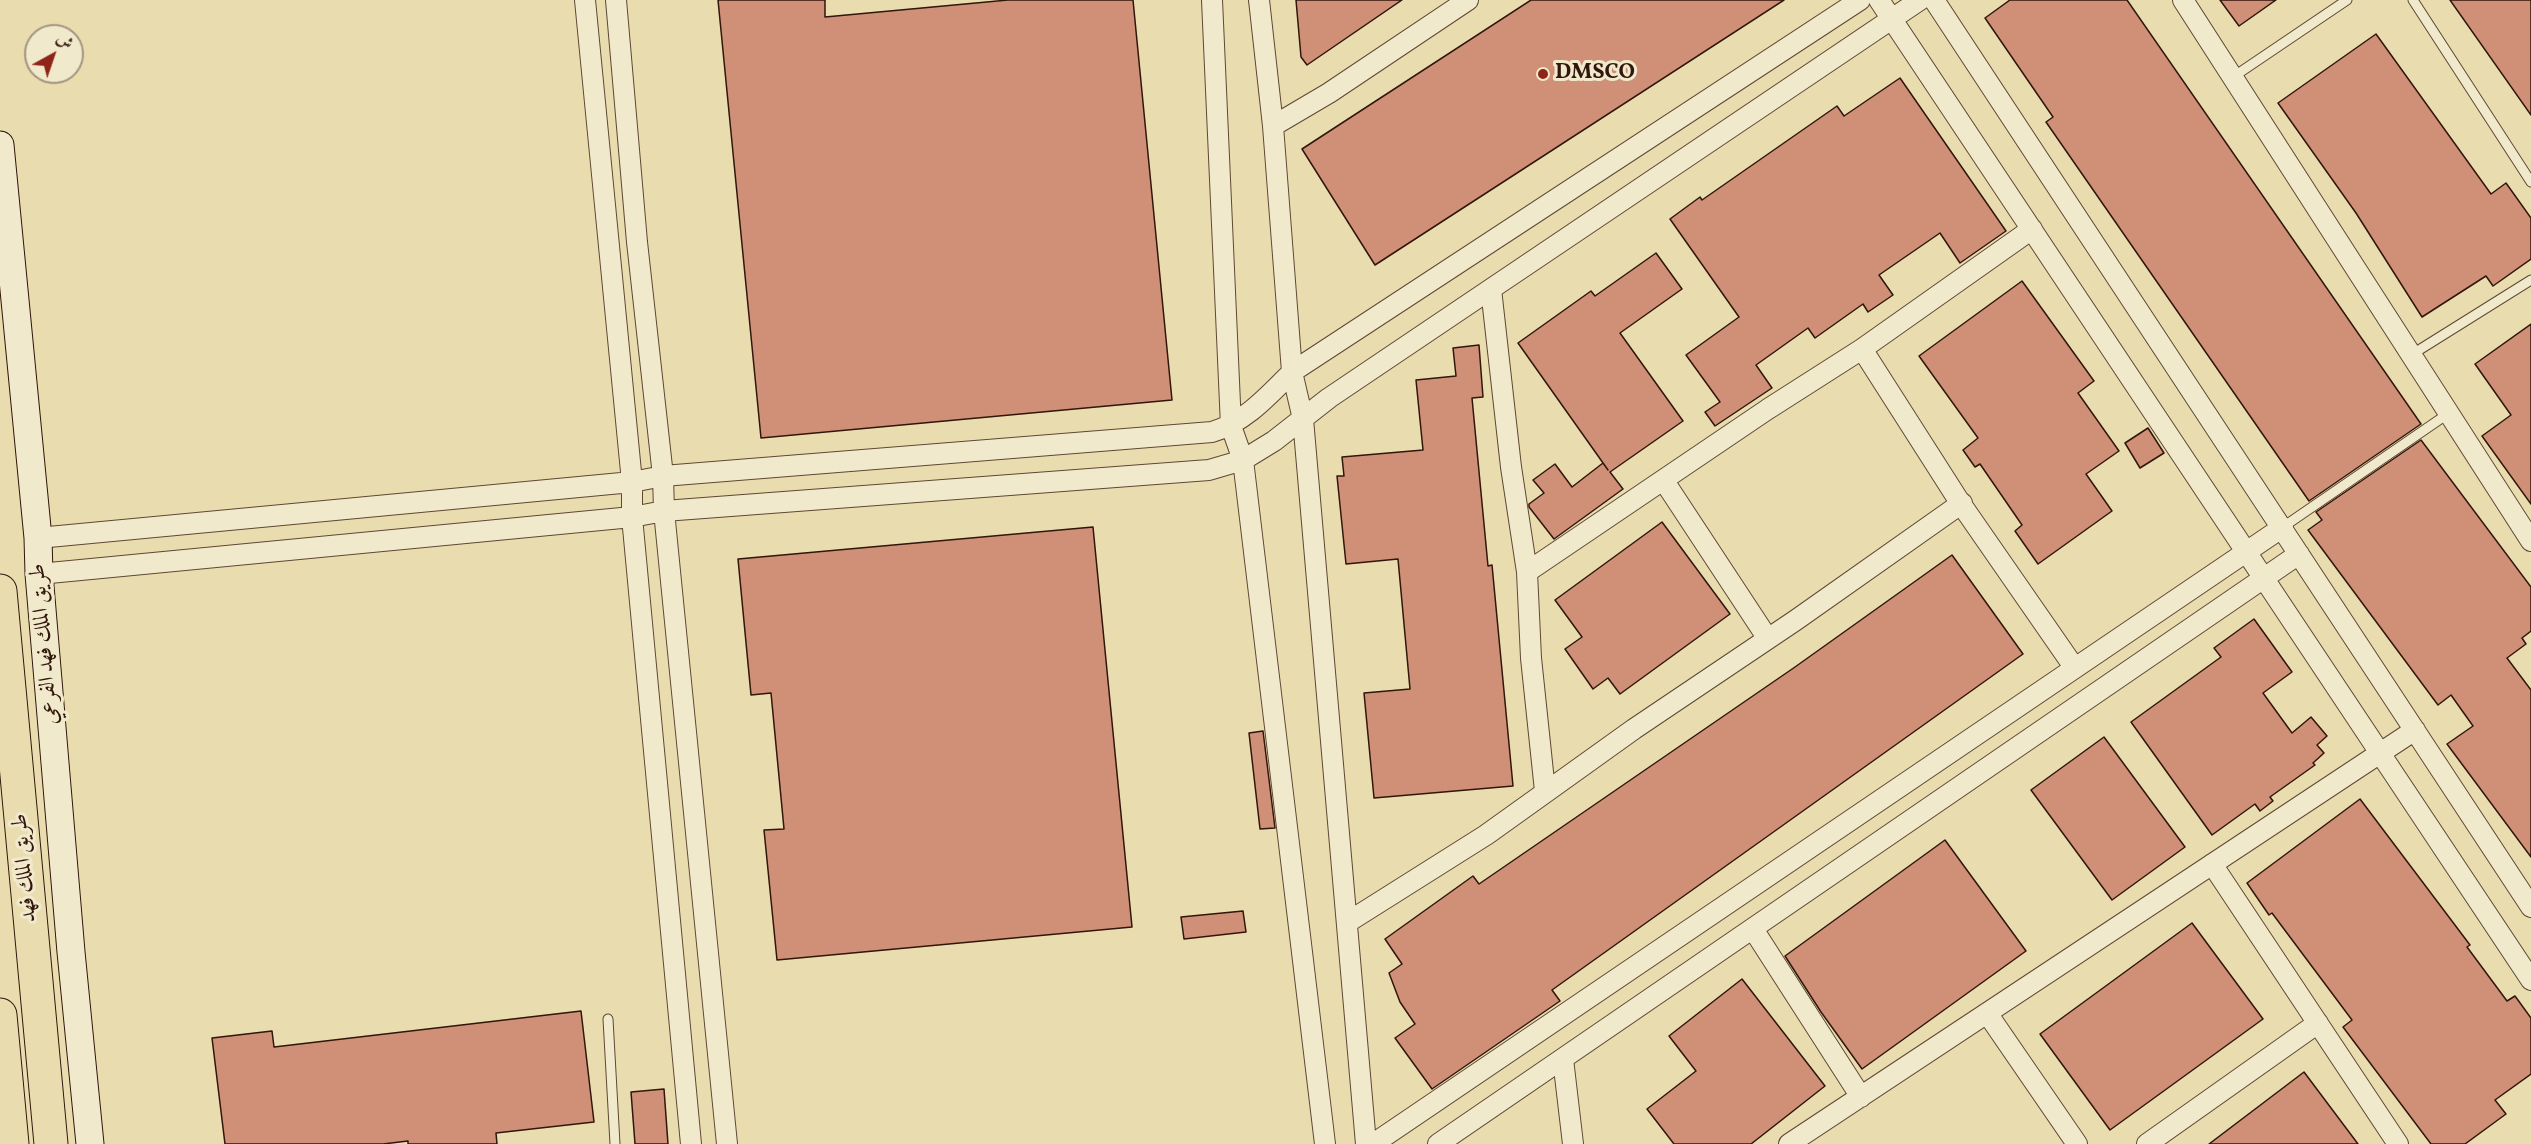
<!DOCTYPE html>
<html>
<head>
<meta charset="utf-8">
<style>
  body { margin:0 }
  #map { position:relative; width:2531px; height:1144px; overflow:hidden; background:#e9ddb0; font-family:Vollkorn,Amiri,serif }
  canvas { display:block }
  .north { position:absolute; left:24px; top:24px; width:60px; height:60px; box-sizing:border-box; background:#f1e9cc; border:2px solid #a4957f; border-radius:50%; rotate:40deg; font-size:16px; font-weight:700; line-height:24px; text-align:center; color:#30160b }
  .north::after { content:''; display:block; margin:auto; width:21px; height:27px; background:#8f2418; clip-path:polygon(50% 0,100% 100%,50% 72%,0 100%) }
</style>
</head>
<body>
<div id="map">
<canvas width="2531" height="1144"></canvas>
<div class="north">ش</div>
</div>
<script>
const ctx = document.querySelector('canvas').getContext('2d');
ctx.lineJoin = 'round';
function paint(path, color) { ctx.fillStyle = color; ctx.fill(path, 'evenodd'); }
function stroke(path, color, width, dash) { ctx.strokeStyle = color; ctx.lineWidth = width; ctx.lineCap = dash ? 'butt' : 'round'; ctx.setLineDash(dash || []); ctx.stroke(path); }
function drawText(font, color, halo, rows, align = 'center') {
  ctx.font = font + ' Vollkorn,Amiri,serif'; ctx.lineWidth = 6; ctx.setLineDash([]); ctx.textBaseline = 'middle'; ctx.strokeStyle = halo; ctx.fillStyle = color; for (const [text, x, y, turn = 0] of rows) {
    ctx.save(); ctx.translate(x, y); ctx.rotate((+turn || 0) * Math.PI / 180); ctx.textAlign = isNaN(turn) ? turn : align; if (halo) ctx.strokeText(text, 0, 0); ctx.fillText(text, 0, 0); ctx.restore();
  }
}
const building = new Path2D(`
  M 718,0 L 825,0 L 825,17 L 1008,0 L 1133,0 L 1172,400 L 761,438 Z
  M 1296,0 L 1402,0 L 1307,65 L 1301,57 Z
  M 1531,0 L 1784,0 L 1375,265 L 1302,149 Z
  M 2010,0 L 2127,0 L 2421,424 L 2309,501 L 2046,122 L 2053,117 L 1985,18 Z
  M 2220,0 L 2276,0 L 2239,26 Z
  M 2450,0 L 2531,0 L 2531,115 Z
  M 2376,34 L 2491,194 L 2506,183 L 2531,218 L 2531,259 L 2493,286 L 2486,276 L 2422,317 L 2356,213 L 2278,103 Z
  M 1900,78 L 2006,231 L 1960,263 L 1940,233 L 1879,275 L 1893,295 L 1868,312 L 1863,304 L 1815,338 L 1808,328 L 1756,365 L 1772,388 L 1715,426 L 1705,412 L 1720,402 L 1686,355 L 1739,317 L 1670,219 L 1700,197 L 1702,200 L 1837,106 L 1844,116 Z
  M 1656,253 L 1682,289 L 1620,333 L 1683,421 L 1610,472 L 1623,489 L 1554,539 L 1529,507 L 1529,504 L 1544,493 L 1533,480 L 1555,464 L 1572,487 L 1603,463 L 1608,470 L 1518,343 L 1591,291 L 1595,296 Z
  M 2022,281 L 2094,381 L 2078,393 L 2119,451 L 2086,474 L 2112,511 L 2038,564 L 2015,531 L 2022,525 L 1980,464 L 1975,467 L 1963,450 L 1978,438 L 1919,356 Z
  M 2531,324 L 2531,504 L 2482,436 L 2511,415 L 2475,364 Z
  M 1479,345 L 1483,397 L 1472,398 L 1488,566 L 1492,565 L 1513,786 L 1374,798 L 1364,693 L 1410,689 L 1398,559 L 1346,564 L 1337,476 L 1344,476 L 1342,457 L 1423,450 L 1416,380 L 1456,376 L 1453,348 Z
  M 2148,428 L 2164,453 L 2140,468 L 2125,443 Z
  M 2421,440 L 2531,587 L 2531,631 L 2522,638 L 2526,644 L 2507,658 L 2531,690 L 2531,857 L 2447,744 L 2473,726 L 2451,695 L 2438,705 L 2308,530 L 2322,520 L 2316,512 Z
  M 1662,522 L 1730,614 L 1620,694 L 1608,678 L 1593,689 L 1565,649 L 1582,637 L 1555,600 Z
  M 1093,527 L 1132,927 L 777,960 L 764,830 L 784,829 L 771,693 L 751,695 L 738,559 Z
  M 1952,555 L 2023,654 L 1552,990 L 1560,1001 L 1432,1089 L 1395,1038 L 1415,1024 L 1400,1002 L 1389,973 L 1402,964 L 1385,939 L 1473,876 L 1479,884 L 1795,667 Z
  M 2254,619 L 2292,672 L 2263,693 L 2292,733 L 2311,717 L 2327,736 L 2317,745 L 2324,753 L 2313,763 L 2315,765 L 2270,797 L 2273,801 L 2260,811 L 2255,804 L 2212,835 L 2131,722 L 2221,657 L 2214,648 Z
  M 1263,731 L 1275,828 L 1260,829 L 1249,733 Z
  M 2104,737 L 2185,847 L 2112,900 L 2031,790 Z
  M 2360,799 L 2470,945 L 2467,947 L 2507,1001 L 2515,996 L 2531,1018 L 2531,1074 L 2495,1100 L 2506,1114 L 2465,1144 L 2431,1144 L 2343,1027 L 2352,1020 L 2272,913 L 2269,915 L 2247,883 Z
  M 1945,840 L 2026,951 L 1862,1069 L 1821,1012 L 1785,956 Z
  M 1243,911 L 1246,932 L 1184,939 L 1181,917 Z
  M 2192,923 L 2263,1019 L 2110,1130 L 2040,1034 Z
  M 1742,979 L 1825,1086 L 1751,1144 L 1674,1144 L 1647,1109 L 1696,1071 L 1669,1036 Z
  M 581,1011 L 594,1122 L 496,1133 L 497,1144 L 408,1144 L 408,1141 L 383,1144 L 225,1144 L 212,1038 L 272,1031 L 274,1047 Z
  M 2304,1072 L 2358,1144 L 2209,1144 Z
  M 664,1089 L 668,1144 L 635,1144 L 631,1092 Z`);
paint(building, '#d08f77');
stroke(building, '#30160b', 1.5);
const service = new Path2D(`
  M 2413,0 L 2531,182
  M 2233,77 L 2347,0
  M 2411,355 L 2531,280
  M 2283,527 L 2449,413
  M 608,1019 L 615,1144`);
const minor = new Path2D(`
  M 585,0 L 632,482 L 632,517 L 691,1144
  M 616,0 L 637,242 L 663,476 L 664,511 L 727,1144
  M 1212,0 L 1231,426 L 1243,460 L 1325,1144
  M 1259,0 L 1273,126 L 1292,372 L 1303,419 L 1366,1144
  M 1879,0 L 2531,980
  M 1934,0 L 2531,907
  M 2183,0 L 2531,541
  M 1273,126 L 1329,93 L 1468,0
  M 1491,289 L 1511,467 L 1527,572 L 1531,658 L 1545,791
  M 1862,349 L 1961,504 L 2074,667
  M 1664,481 L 1768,639
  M 38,538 L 632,482 L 663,476 L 1212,432 C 1245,422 1268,396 1292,372 L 1860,0
  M 1527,572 L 1768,409 L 1862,349 L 2032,229
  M 39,574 L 632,517 L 664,511 L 1209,470 L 1243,460 L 1274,441 L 1329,398 L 1920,0
  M 2212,864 L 2398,1144
  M 1348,922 L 1486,835 L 1634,729 L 1796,620 L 1962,503
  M 1753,929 L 1861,1097
  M 1987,1013 L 2077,1144
  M 1563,1059 L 1573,1144
  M 1373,1144 L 2283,527
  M 1438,1144 L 2299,554
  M 1789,1144 L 2415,730
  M 2147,1144 L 2318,1023`);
const secondary = new Path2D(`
  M 0,145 L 38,538 L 39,574 L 71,952 L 90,1144`);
const motorway = new Path2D(`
  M 0,591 L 51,1144
  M 0,1015 L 12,1144`);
stroke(service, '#5e4834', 11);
stroke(minor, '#5e4834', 22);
stroke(secondary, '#30160b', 29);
stroke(motorway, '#30160b', 35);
stroke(service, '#f1e9cc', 9);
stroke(minor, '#f1e9cc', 20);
stroke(secondary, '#f1e9cc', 27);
stroke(motorway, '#e9ddb0', 33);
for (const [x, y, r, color] of [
  [1543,74,6,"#8f2418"]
]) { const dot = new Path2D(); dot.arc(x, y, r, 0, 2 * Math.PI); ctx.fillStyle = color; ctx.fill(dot); stroke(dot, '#f1e9cc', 2); }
drawText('bold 22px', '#30160b', '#f1e9cc', [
  ["DMSCO",1555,74]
], 'left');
drawText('22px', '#30160b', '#f1e9cc', [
  ["طريق الملك فهد الفرعي",46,644,-95],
  ["طريق الملك فهد",26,868,-95]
]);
</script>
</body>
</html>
